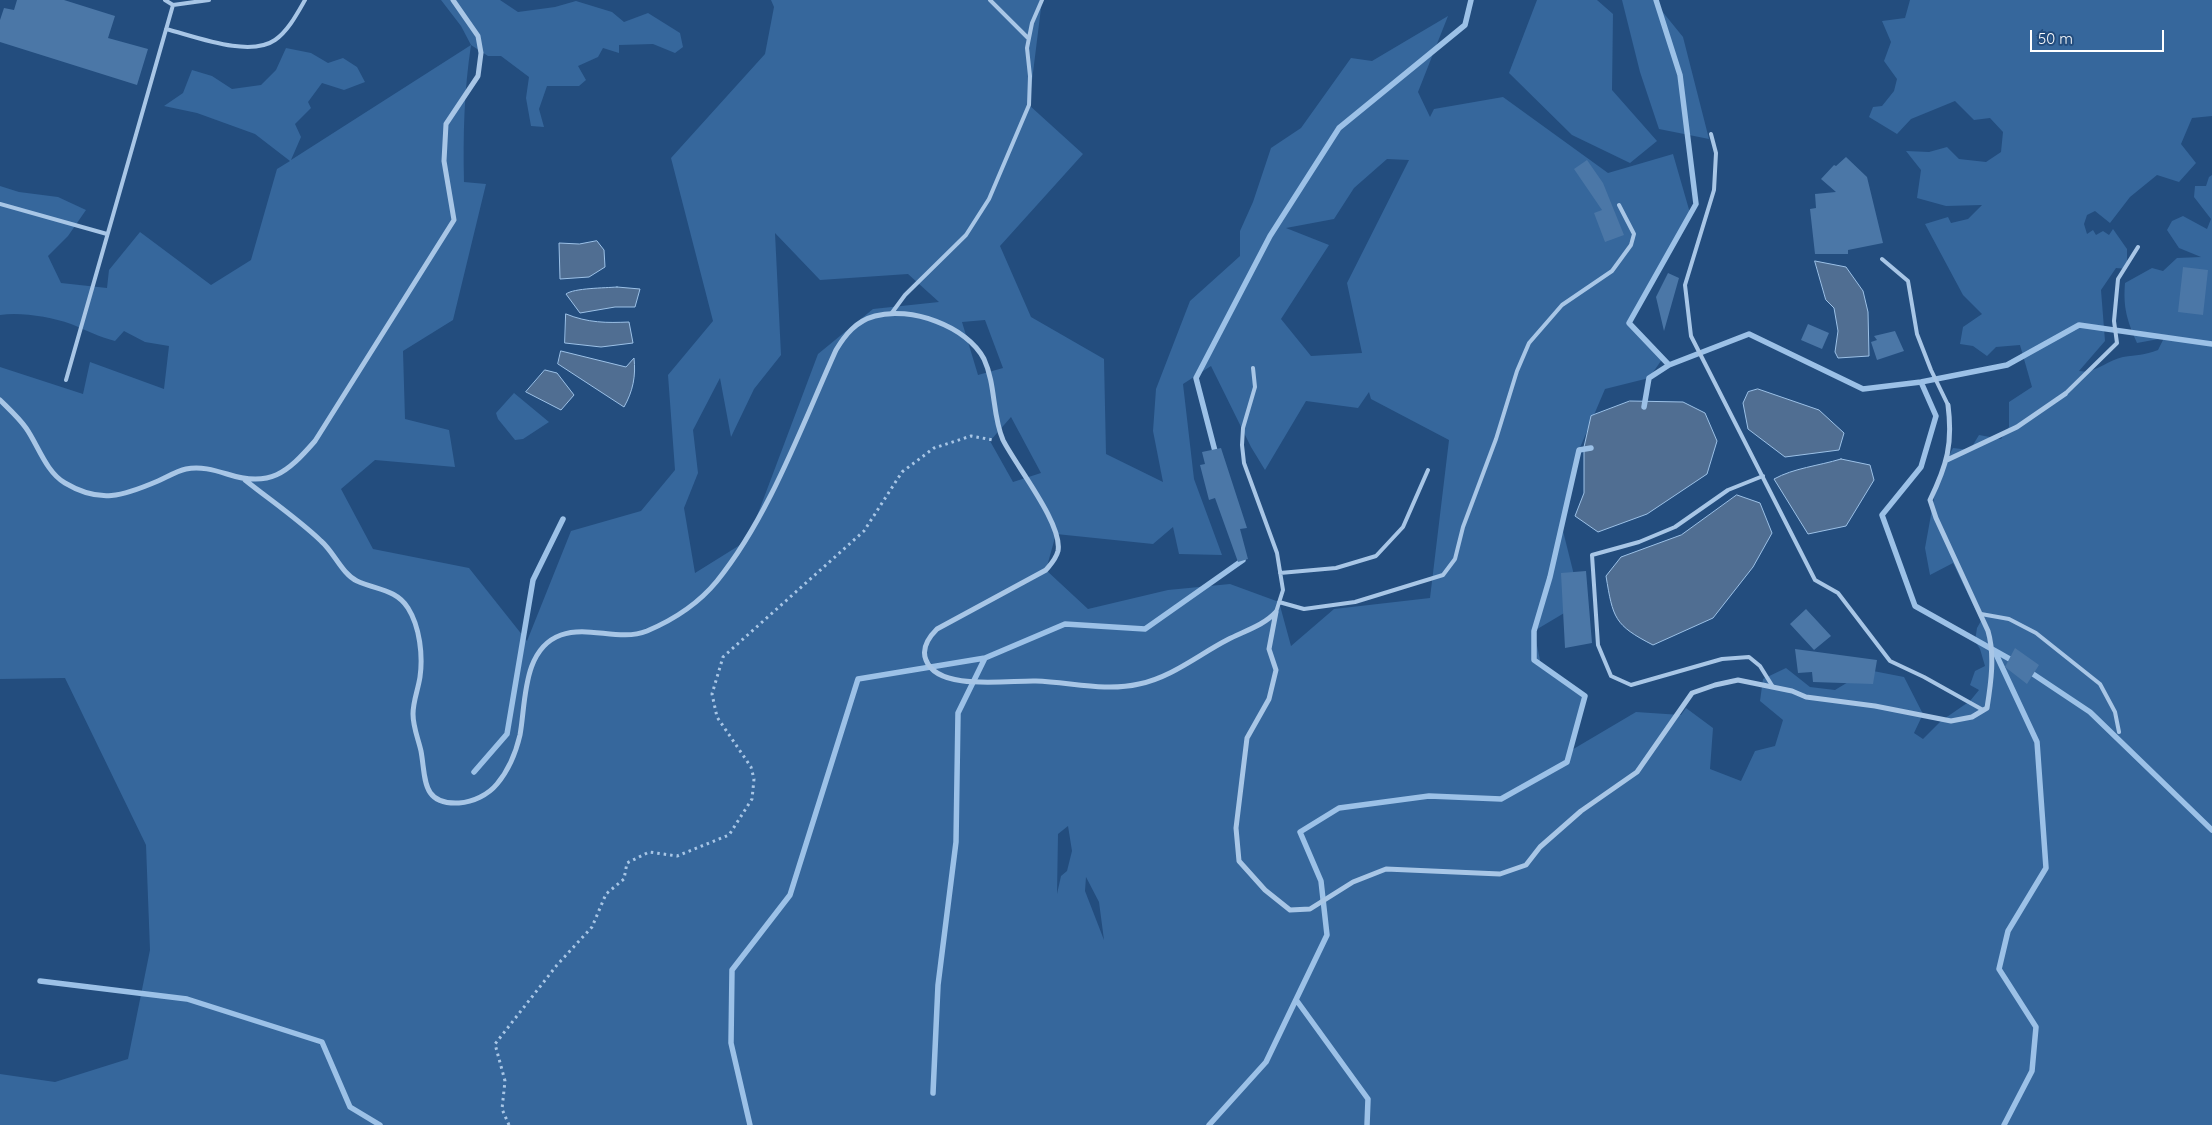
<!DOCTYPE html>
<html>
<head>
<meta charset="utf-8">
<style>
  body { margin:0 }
  #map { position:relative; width:2212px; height:1125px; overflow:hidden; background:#234d7e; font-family:Quicksand,sans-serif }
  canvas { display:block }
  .scale { position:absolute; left:2030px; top:30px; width:134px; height:22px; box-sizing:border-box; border:2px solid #fff; border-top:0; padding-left:6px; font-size:15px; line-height:18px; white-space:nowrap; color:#fff; -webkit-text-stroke:4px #234d7e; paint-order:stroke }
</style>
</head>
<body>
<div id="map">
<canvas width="2212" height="1125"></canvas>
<div class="scale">50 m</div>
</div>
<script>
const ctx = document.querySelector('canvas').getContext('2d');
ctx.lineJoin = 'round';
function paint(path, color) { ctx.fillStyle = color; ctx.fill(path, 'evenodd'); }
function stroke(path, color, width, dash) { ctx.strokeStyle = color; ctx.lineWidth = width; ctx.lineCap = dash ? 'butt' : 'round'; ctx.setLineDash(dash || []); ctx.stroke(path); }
paint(new Path2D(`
  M 441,0 L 500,0 L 518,12 L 555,7 L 576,1 L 612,12 L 624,22 L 648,13 L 680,33 L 683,47 L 675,53 L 653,44 L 619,45 L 619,53 L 603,48 L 598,57 L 578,66 L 586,80 L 579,86 L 547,86 L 539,109 L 544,127 L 531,126 L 526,98 L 529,77 L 501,56 L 488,56 L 471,45 C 464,91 463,136 464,182 L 486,184 L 453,320 L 403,351 L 405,419 L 449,430 L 455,467 L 375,460 L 341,489 L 373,549 L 469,568 L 527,641 L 571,531 L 641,511 L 675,470 L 668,375 L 713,321 L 671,158 L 765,54 L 774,7 L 771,0 L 1042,0 L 1029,105 L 1083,154 L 1000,246 L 1031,317 L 1104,359 L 1106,454 L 1163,482 L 1153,431 L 1156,389 L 1190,301 L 1240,256 L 1240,231 L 1253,202 L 1271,148 L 1301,128 L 1351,58 L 1372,61 L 1448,16 L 1418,92 L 1430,117 L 1434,109 L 1503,97 L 1608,173 L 1673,154 L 1690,213 L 1629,323 L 1663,358 L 1649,378 L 1605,389 L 1579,450 L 1562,527 L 1581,603 L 1534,631 L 1541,665 L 1585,696 L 1570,751 L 1636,712 L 1681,715 L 1686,708 L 1713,728 L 1710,769 L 1741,781 L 1755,751 L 1775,746 L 1783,720 L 1760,701 L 1763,679 L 1786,668 L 1810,687 L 1835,690 L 1868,670 L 1904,677 L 1923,714 L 1914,733 L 1923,739 L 1941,721 L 1970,701 L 1979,690 L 1970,685 L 1975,671 L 1985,666 L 1980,649 L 1975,641 L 1977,628 L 1981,621 L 1953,563 L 1930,575 L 1925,548 L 1938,476 L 1953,448 L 1970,450 L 1979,435 L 2001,439 L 2009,427 L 2009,402 L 2032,387 L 2020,345 L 1996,347 L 1987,356 L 1973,346 L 1960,344 L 1963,327 L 1982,314 L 1963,295 L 1925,224 L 1948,217 L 1951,223 L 1968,219 L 1982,205 L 1946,206 L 1917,198 L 1921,170 L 1906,151 L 1929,152 L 1947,147 L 1959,159 L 1986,162 L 2001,152 L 2003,132 L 1990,118 L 1974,120 L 1955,101 L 1911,119 L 1897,134 L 1869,117 L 1873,107 L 1882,106 L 1894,91 L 1897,79 L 1884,61 L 1891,42 L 1882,21 L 1905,18 L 1910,0 L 2212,0 L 2212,116 L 2192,118 L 2181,144 L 2196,163 L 2179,182 L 2157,175 L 2130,197 L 2110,223 L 2095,211 L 2087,215 L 2084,224 L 2087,234 L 2093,230 L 2096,235 L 2103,231 L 2109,235 L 2113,229 L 2127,249 L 2127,269 L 2116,268 L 2101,290 L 2105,341 L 2079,371 C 2096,374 2107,360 2123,357 C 2137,355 2144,355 2158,350 L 2164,338 L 2137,343 C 2127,320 2123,308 2125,283 L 2152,268 L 2163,271 L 2177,258 L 2201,257 L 2179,248 L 2167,230 L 2172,221 L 2183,216 L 2207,229 L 2211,219 L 2194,197 L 2195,186 L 2206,186 L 2209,177 L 2212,175 L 2212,1125 L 0,1125 L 0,1074 L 55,1082 L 128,1059 L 150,950 L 146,845 L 65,678 L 0,679 L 0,367 L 83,394 L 90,362 L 164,389 L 169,346 L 145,342 L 124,331 L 115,341 C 99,337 86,330 71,324 C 50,317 22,312 0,315 L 0,186 L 19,192 L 58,197 L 86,210 L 68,236 L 48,256 L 61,283 L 107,288 L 109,270 L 140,232 L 211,285 L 251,260 L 277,169 L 290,161 L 255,134 L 197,113 L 164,106 L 183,93 L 192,70 L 212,76 L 232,89 L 261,85 L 276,70 L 286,48 L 311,53 L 328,63 L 343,58 L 357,67 L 365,82 L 344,90 L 322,83 L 308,102 L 311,108 L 295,124 L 301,137 L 291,160 L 471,45 L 461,26 ZM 1387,159 L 1409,160 L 1347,283 L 1362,353 L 1311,356 L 1281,319 L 1329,245 L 1286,228 L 1334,219 L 1354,188 ZM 775,233 L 820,280 L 908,274 L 939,302 L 873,309 L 818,354 L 748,540 L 695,573 L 684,508 L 698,473 L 693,430 L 720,378 L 731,437 L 754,389 L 781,355 ZM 985,320 L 1003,368 L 978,375 L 962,322 ZM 1211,366 L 1251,447 L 1265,470 L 1306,401 L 1358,408 L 1369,392 L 1371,399 L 1449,440 L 1430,598 L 1334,609 L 1291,646 L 1279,602 L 1230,584 L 1168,590 L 1088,609 L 1046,570 L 1056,534 L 1153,544 L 1173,527 L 1179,554 L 1222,555 L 1194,479 L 1183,384 ZM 1011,417 L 1041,473 L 1013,482 L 990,441 ZM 1068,826 L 1072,851 L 1067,871 L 1061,876 L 1057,894 L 1058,834 ZM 1086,877 L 1099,902 L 1104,940 L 1085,891 Z
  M 1537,0 L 1597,0 L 1613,14 L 1612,90 L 1657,141 L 1630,163 L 1572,135 L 1509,73 Z
  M 1622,0 L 1653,0 L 1683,37 L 1709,139 L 1659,129 L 1640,72 Z
  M 514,393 L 549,422 L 523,439 L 515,440 L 498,419 L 496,413 Z`), '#36679c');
const water = new Path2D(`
  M 597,241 L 604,250 L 605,267 L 589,277 L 560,279 L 559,243 L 579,244 Z
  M 1815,261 L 1846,267 L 1863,291 L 1868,312 L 1869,356 L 1838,358 L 1835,352 L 1838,331 L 1834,308 L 1826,300 Z
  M 617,287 L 640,289 L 635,307 L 615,307 L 580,313 L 566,294 C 574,288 605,288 617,287 Z
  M 566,314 C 588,323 607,323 629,322 L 633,343 L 601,347 L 565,343 Z
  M 561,351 L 626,367 L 634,358 C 636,376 633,391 624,407 L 558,364 Z
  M 545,370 L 557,373 L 574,395 L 561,410 L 526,392 Z
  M 1758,389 L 1819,410 L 1844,433 L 1839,450 L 1785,457 L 1748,429 L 1743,403 L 1748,392 Z
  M 1630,401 L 1683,402 L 1705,413 L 1717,441 L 1707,474 L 1647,514 L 1598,532 L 1575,516 L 1584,493 L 1584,447 L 1591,416 Z
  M 1841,459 L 1870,465 L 1874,480 L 1846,526 L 1808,534 L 1774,479 C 1794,468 1818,466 1841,459 Z
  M 1737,495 L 1760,503 L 1772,533 L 1753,567 L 1713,618 L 1653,645 C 1614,625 1613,618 1606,576 L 1621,557 L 1681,535 Z`);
paint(water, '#506e92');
stroke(water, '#9cc1e7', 1);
stroke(new Path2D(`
  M 1656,0 L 1680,75 L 1696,204 L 1629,323 L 1669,365 L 1749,334 L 1863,389 L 1921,382 L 2007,365 L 2079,325 L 2212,344
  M 1921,382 L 1936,416 L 1921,467 L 1882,515 L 1915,606 L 2015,662
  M 1644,407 L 1649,378 L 1669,365
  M 1216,455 L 1196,378 L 1270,236 L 1339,128 L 1465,25 L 1471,0
  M 1995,652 L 2037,742 L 2046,868 L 2008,931 L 1999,969 L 2036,1027 L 2032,1071 L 2004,1125
  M 2027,670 L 2090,712 L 2212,830
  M 474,772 L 507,734 L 533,580 L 563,519
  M 40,981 L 187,999 L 322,1042 L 350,1107 L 380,1125
  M 1297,1001 L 1368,1099 L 1367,1125
  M 933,1093 L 938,985 L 956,842 L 958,713 L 985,658
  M 750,1125 L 731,1043 L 732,970 L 790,895 L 858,679 L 985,658 L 1065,624 L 1145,629 L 1243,560 L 1242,556
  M 1209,1125 L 1266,1062 L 1327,935 L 1321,881 L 1300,832 L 1339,808 L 1429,796 L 1501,799 L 1567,762 L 1585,696 L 1534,660 L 1534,631 L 1550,577 L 1579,450 L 1591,448`), '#9cc1e7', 5.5);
paint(new Path2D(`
  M 17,0 L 64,0 L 115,16 L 108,38 L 148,49 L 137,85 L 0,42 L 0,20 L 4,8 L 14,10 Z
  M 1846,157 L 1867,177 L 1883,243 L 1848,250 L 1848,254 L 1815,254 L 1810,209 L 1816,208 L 1815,194 L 1836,192 L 1821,179 L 1834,165 L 1836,166 Z
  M 1587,160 L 1603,183 L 1624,235 L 1605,242 L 1594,213 L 1602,210 L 1574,169 Z
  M 2183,267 L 2208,270 L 2203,315 L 2178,312 Z
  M 1668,273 L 1679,278 L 1664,331 L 1656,297 Z
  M 1808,324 L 1829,333 L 1822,349 L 1801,340 Z
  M 1895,331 L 1904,351 L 1877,360 L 1871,342 L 1877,340 L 1874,336 Z
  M 1221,448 L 1247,528 L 1240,529 L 1248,559 L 1238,562 L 1215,498 L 1209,500 L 1200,465 L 1205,464 L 1202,452 Z
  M 1586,571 L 1592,643 L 1565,648 L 1561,573 Z
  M 1806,609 L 1831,636 L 1814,650 L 1790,624 Z
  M 2015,648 L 2039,665 L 2027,684 L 2005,667 Z
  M 1795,649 L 1877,660 L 1873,684 L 1813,682 L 1812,672 L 1798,673 Z`), '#4b77a7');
stroke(new Path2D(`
  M 509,1125 L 502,1109 L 505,1081 L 495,1044 L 557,965 L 592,927 L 606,894 L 624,879 L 627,863 L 649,852 L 677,856 L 729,835 L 752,799 L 754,779 L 751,767 L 717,717 L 712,694 L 723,657 L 864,531 L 902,472 L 934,448 L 971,436 L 993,440`), '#a8c6e6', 3, [2.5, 4]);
stroke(new Path2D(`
  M 165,0 L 173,5 L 209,0
  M 990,0 L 1028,38
  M 166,29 C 194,36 249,58 275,40 C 288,31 297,14 305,0
  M 1711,134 L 1716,153 L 1714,190 L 1685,285 L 1691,336 L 1815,580 L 1838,593 L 1890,661 L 1924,677 L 1983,710
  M 0,204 L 107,234
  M 1882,259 L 1908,281 L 1917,334 L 1931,370 L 1948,405
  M 891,314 L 905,295 L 966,235 L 989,199 L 1029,105 L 1030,76 L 1027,48 L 1032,23 L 1042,0
  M 1253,368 L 1255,387 L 1243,428 L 1242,445 L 1244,463 L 1277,553 L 1283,590 L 1276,612
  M 66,380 L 173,5
  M 2065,394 L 2117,343 L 2114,321 L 2118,279 L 2138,247
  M 1763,476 L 1728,490 L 1675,527 L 1639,542 L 1592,555 L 1598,645 L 1611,676 L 1631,685 L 1722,659 L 1749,657 L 1760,666 L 1773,687
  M 1280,573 L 1336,568 L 1376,556 L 1403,527 L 1428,470
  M 1279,602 L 1304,609 L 1355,602 L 1443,575 L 1455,559 L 1463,527 L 1496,439 L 1517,371 L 1529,343 L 1562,305 L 1612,271 L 1631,245 L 1634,234 L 1619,205
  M 1981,614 L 2009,619 L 2036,633 L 2100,684 L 2115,712 L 2119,732`), '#a8c6e6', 4);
stroke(new Path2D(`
  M 0,400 C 9,409 19,418 26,428 C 38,445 46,472 65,483 C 100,504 123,496 158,481 C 167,477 177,471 186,469 C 200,466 214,470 227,474 C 270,488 287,473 315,441 L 454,220 L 444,161 L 446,124 L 478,76 L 481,53 L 478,36 L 453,0
  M 1947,460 L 2017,427 L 2065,394
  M 245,480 C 270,500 298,519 321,541 C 334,552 342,574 357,581 C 376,590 396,589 408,608 C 420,627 423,656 420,677 C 418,690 413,701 413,714 C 413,727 418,738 421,751 C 426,778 421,805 459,803 C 473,802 488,795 497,784 C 508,771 516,752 520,735 C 526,703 522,649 561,635 C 589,625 619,642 647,631 C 673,620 699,603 717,581 C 769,517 802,425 836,350 C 845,335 856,321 875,316 C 910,306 967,326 984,359 C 996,385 992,415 1003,440 C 1016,466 1063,524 1058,551 C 1056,559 1051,564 1046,570 L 937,629 C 929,637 921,648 926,660 C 938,692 1009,680 1036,681 C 1070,682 1105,692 1139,684 C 1172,677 1198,655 1227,640 C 1244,631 1263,626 1276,612
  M 1276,612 L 1269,649 L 1276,670 L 1269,699 L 1247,738 L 1236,828 L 1239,861 L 1265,890 L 1290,910 L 1310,909 L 1353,882 L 1386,869 L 1500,874 L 1526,865 L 1540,847 L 1581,811 L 1637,772 L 1692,693 L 1715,685 L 1738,680 L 1792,691 L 1806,697 L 1875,706 L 1951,721 L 1972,717 L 1987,708 C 1991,683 1995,655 1988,631 L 1936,518 L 1930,500 C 1947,465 1953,444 1948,405`), '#a8c6e6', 5);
</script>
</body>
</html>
